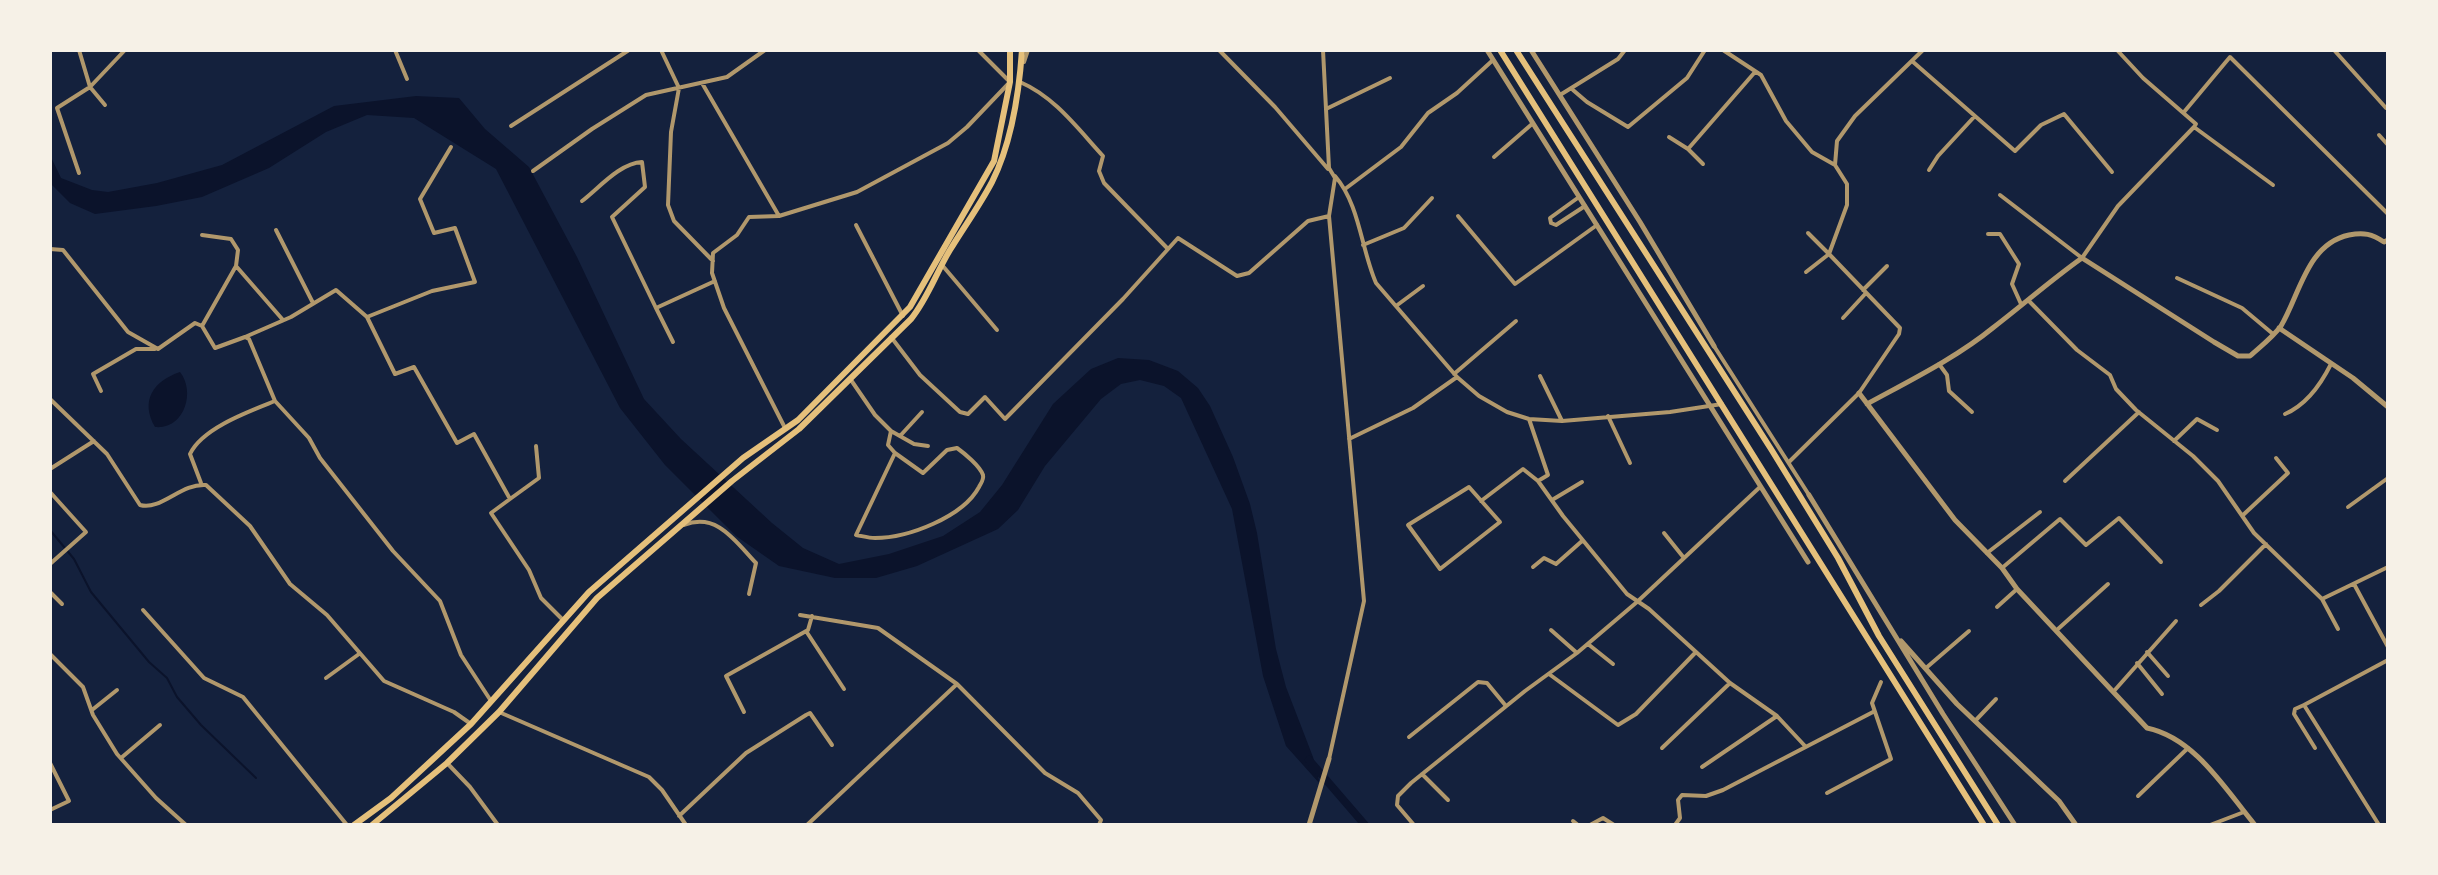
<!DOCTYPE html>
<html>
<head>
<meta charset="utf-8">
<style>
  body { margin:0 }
  #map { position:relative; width:2438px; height:875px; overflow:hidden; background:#14213d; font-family:Inter,sans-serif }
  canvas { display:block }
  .frame { position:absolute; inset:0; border:52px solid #f6f1e7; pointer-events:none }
</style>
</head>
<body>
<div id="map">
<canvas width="2438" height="875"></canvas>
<div class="frame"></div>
</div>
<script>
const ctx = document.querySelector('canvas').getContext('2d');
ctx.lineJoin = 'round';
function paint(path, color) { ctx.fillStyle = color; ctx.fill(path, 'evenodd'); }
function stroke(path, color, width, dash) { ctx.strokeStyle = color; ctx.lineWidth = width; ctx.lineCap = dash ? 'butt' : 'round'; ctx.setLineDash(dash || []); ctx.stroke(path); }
paint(new Path2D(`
  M 416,96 L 459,98 L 485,129 L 529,167 L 577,257 L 644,399 L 681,439 L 772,523 L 803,548 L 839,564 L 889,554 L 943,536 L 980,512 L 1002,485 L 1053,404 L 1091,369 L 1118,358 L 1149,360 L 1178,371 L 1198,388 L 1210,406 L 1233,457 L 1250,504 L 1257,533 L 1276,649 L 1286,687 L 1313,757 L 1320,784 L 1286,746 L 1263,676 L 1232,509 L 1181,398 L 1164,386 L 1140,380 L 1121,384 L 1101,399 L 1045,466 L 1018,510 L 998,529 L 917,566 L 876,578 L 835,578 L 779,566 L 736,536 L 665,465 L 620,408 L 496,169 L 414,118 L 367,115 L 326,132 L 269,168 L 202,197 L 156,206 L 95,214 L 70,203 L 50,183 L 50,155 L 61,178 L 92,190 L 108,192 L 157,183 L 222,165 L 334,106 Z
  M 180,372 C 196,392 184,430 155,427 C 140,401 153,381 180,372 Z`), '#0b132b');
stroke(new Path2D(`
  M 50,530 L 74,559 L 91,592 L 149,662 L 167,678 L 177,697 L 201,725 L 256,778`), '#0b132b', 2);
stroke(new Path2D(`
  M 1309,760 L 1365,825`), '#0b132b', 8);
stroke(new Path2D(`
  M 79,50 L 90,87 L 57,108 L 79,173
  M 395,50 L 407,79
  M 661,50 L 679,88 L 671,132 L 668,205 L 674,221 L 713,261
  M 1219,50 L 1275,107 L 1328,169
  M 1323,50 L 1329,168 L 1335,178 L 1329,216 L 1364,601 L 1329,759
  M 1723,50 L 1761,75 L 1786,121 L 1812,152 L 1835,165 L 1847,184 L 1847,205 L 1829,254 L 1900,328 L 1899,334 L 1859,393 L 1789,462
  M 2334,50 L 2386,108 L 2388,107
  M 1912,61 L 2015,151 L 2041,125 L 2064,114 L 2112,172
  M 1024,62 L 1028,50
  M 1020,82 C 1055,97 1078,129 1103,156 L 1099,171 L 1104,183 L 1168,249
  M 702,83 L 779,216
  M 1573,90 L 1587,102 L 1628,127 L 1687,78 L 1705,50
  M 1560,95 L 1618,59 L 1625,50
  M 105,105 L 90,87 L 125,50
  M 1326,109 L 1390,78
  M 2184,112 L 2230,57 L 2388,214
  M 511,126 L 629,50
  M 2194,127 L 2273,185
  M 2379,135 L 2388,145
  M 1669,137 L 1688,149
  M 1494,157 L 1532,124
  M 1703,164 L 1688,149 L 1755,72
  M 1835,165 L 1837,141 L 1855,116 L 1923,50
  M 1929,170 L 1938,156 L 1974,117
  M 533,171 L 592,129 L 646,95 L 727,77 L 765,50
  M 1335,176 C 1360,205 1361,249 1376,283 L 1457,377 L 1479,396 L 1507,412 L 1529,419 L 1562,421 L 1670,412 L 1722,404
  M 1345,189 L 1401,147 L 1428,113 L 1457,93 L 1493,60
  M 2000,195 L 2082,258 L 2118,206 L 2194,127 L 2196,124 L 2143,78 L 2117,50
  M 1579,197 L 1550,218 L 1551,223 L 1556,225 L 1585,206
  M 582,201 C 599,188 620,163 642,162 L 645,187 L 612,217 L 655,306 L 656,308 L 715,281
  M 1458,216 L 1515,284 L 1597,225
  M 856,225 L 903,316
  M 276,230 L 313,303
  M 1988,234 L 2000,234 L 2019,264 L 2012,284 L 2021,304
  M 202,235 L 231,239 L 238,250 L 236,266 L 202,326
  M 1363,245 L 1404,228 L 1432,198
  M 50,249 L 63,250 L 128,332 L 158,349 L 195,323 L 202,326 L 215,348 L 245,337 L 249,339 L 275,401 L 309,438 L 320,458 L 393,551 L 440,601 L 461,655 L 491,701
  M 942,265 L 997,330
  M 236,266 L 283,320
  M 1806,272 L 1829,254 L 1808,233
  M 2177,278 L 2242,308 L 2273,334
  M 1863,290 L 1887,266
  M 2028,300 L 2077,350 L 2110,375 L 2116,389 L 2136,410 L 2193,456 L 2218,481 L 2254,533 L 2322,599 L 2388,567
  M 1396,306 L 1423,286
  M 656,308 L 673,342
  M 367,317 L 395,374 L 414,367 L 457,443 L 474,434 L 510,499 L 539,478 L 536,446
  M 1843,318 L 1866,293
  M 245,337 L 291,317 L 336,290 L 367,317 L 432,291 L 475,282 L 455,228 L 434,233 L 420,199 L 451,147
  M 891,337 L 920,375 L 960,412 L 968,414 L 985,397 L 1005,419 L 1123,299 L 1178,238 L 1237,276 L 1249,273 L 1308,221 L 1329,216
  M 1714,346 L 1809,495
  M 1939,364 L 1947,375 L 1949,391 L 1972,412
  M 1454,374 L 1516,321
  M 1540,376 L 1562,421
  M 851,380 L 875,415 L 891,431 L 888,445 L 895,453 L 856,535 C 862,536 869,538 875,538 C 908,538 963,517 979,487 C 981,483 984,480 983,475 C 980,466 964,453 957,448 L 947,450 L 923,473 L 895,453
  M 101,391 L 93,374 L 136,349 L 155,349
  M 50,399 L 107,454 L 140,505 C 161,511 181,483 206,485 L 250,526 L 290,584 L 327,615 L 384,681 L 454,712 L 471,724
  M 2285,414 C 2306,405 2321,384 2331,364
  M 1608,416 L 1630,463
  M 1529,419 L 1548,475 L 1538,481 L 1563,516 L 1627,594 L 1649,609 L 1730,683 L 1777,716 L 1702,767
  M 785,428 L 724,308 L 712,273 L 713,253 L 737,235 L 749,217 L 779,216 L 857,192 L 948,143 L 967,127 L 1010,82 L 978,50
  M 891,431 L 914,444 L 928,446
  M 900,436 L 922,412
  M 1349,439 L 1413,408 L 1457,377
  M 2174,441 L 2197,419 L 2217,430
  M 50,469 L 94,441
  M 2065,481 L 2139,412
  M 201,483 L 190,454 C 202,428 250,411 275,401
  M 1469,487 L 1500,522 L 1440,569 L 1408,525 Z
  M 50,492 L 86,532 L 50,564
  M 510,499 L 491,513 L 529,570 L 541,598 L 563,620
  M 1552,500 L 1582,482
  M 1481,501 L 1523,469 L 1538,481
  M 2348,507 L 2388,478
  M 2242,516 L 2288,473 L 2276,458
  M 684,525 C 717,512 735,541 756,563 L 749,594
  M 1664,533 L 1684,558
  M 1987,553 L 2040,512
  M 1533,567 L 1544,558 L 1556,564 L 1582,541
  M 2002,568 L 2060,519 L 2086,545 L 2119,518 L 2161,562
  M 2354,584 L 2388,647
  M 50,592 L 62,604
  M 2322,599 L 2338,629
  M 2201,605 L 2219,591 L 2266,544
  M 1997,607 L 2017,589
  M 143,610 L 204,678 L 243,697 L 347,825
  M 800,615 L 878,628 L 957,684 L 807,825
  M 2058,629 L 2108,584
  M 1551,630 L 1577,653
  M 806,631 L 844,689
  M 1588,644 L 1613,664
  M 2147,652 L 2168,676
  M 50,654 L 83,687 L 93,715 L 117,754 L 156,798 L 186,825
  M 2137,663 L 2162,694
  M 1926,668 L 1969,631
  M 1549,674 L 1618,725 L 1636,714 L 1695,653
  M 326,678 L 359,654
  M 957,684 L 1045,773 L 1078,793 L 1101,820 L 1099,825
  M 2114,691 L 2176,621
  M 2304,705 L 2295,709 L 2294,714 L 2315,748
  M 92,710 L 117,690
  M 499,712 L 649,777 L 662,790 L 686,825
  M 744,712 L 726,676 L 808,630 L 812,616
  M 1777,716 L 1805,746
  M 1975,721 L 1996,699
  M 1409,737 L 1478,682 L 1487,683 L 1506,706
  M 1662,748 L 1730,683
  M 121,758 L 160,725
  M 50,763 L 69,801 L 50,810
  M 447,763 L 470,787 L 498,825
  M 1422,774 L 1448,800
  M 1827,793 L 1891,759 L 1872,703 L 1881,682
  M 2138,796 L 2188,748
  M 679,816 L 746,753 L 806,715 L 810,713 L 832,745
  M 1573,821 L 1578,825
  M 1414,825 L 1397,805 L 1398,796 L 1411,783 L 1525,691 L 1577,653 L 1637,602 L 1760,487
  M 1590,825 L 1603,818 L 1614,825
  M 1675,825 L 1680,818 L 1678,800 L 1682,795 L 1706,796 L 1723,790 L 1873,712
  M 2210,825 L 2244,812
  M 2379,825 L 2304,705 L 2388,660`), '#b1986c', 4);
stroke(new Path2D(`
  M 1487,50 L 1808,562
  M 1531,50 L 1640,222 L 1714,346
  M 2279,328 L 2353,378 L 2388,407
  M 1859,393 L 1955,520 L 2002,568 L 2017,589 L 2147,728 C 2195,738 2225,789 2255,825
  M 1867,404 C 1911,380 1956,358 1994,327 C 2024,304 2051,280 2082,258 L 2214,342 L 2238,356 L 2250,356 C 2260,347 2273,337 2281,326 C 2300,294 2307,244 2349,235 C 2364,232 2372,234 2384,242 L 2388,240
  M 1809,495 L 1943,714 L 2015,825
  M 1901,641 L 1957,704 L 2059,801 L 2076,825
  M 1309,825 L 1329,759`), '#b1986c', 5);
stroke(new Path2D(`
  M 354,825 L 391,798 L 471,724 L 589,592 L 743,458 L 798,420 L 910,307 L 994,161 L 1010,82 L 1010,50
  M 372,825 L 447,763 L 499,712 L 597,598 L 732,481 L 799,429 L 911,319 C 928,298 936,273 950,250 C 964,227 980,205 992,182 C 1012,142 1019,94 1022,50`), '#e5c07b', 6);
stroke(new Path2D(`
  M 1500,50 L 1984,825
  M 1516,50 L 1771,449 L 1838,558 L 1879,636 L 1998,825`), '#e5c07b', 6);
</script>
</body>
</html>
